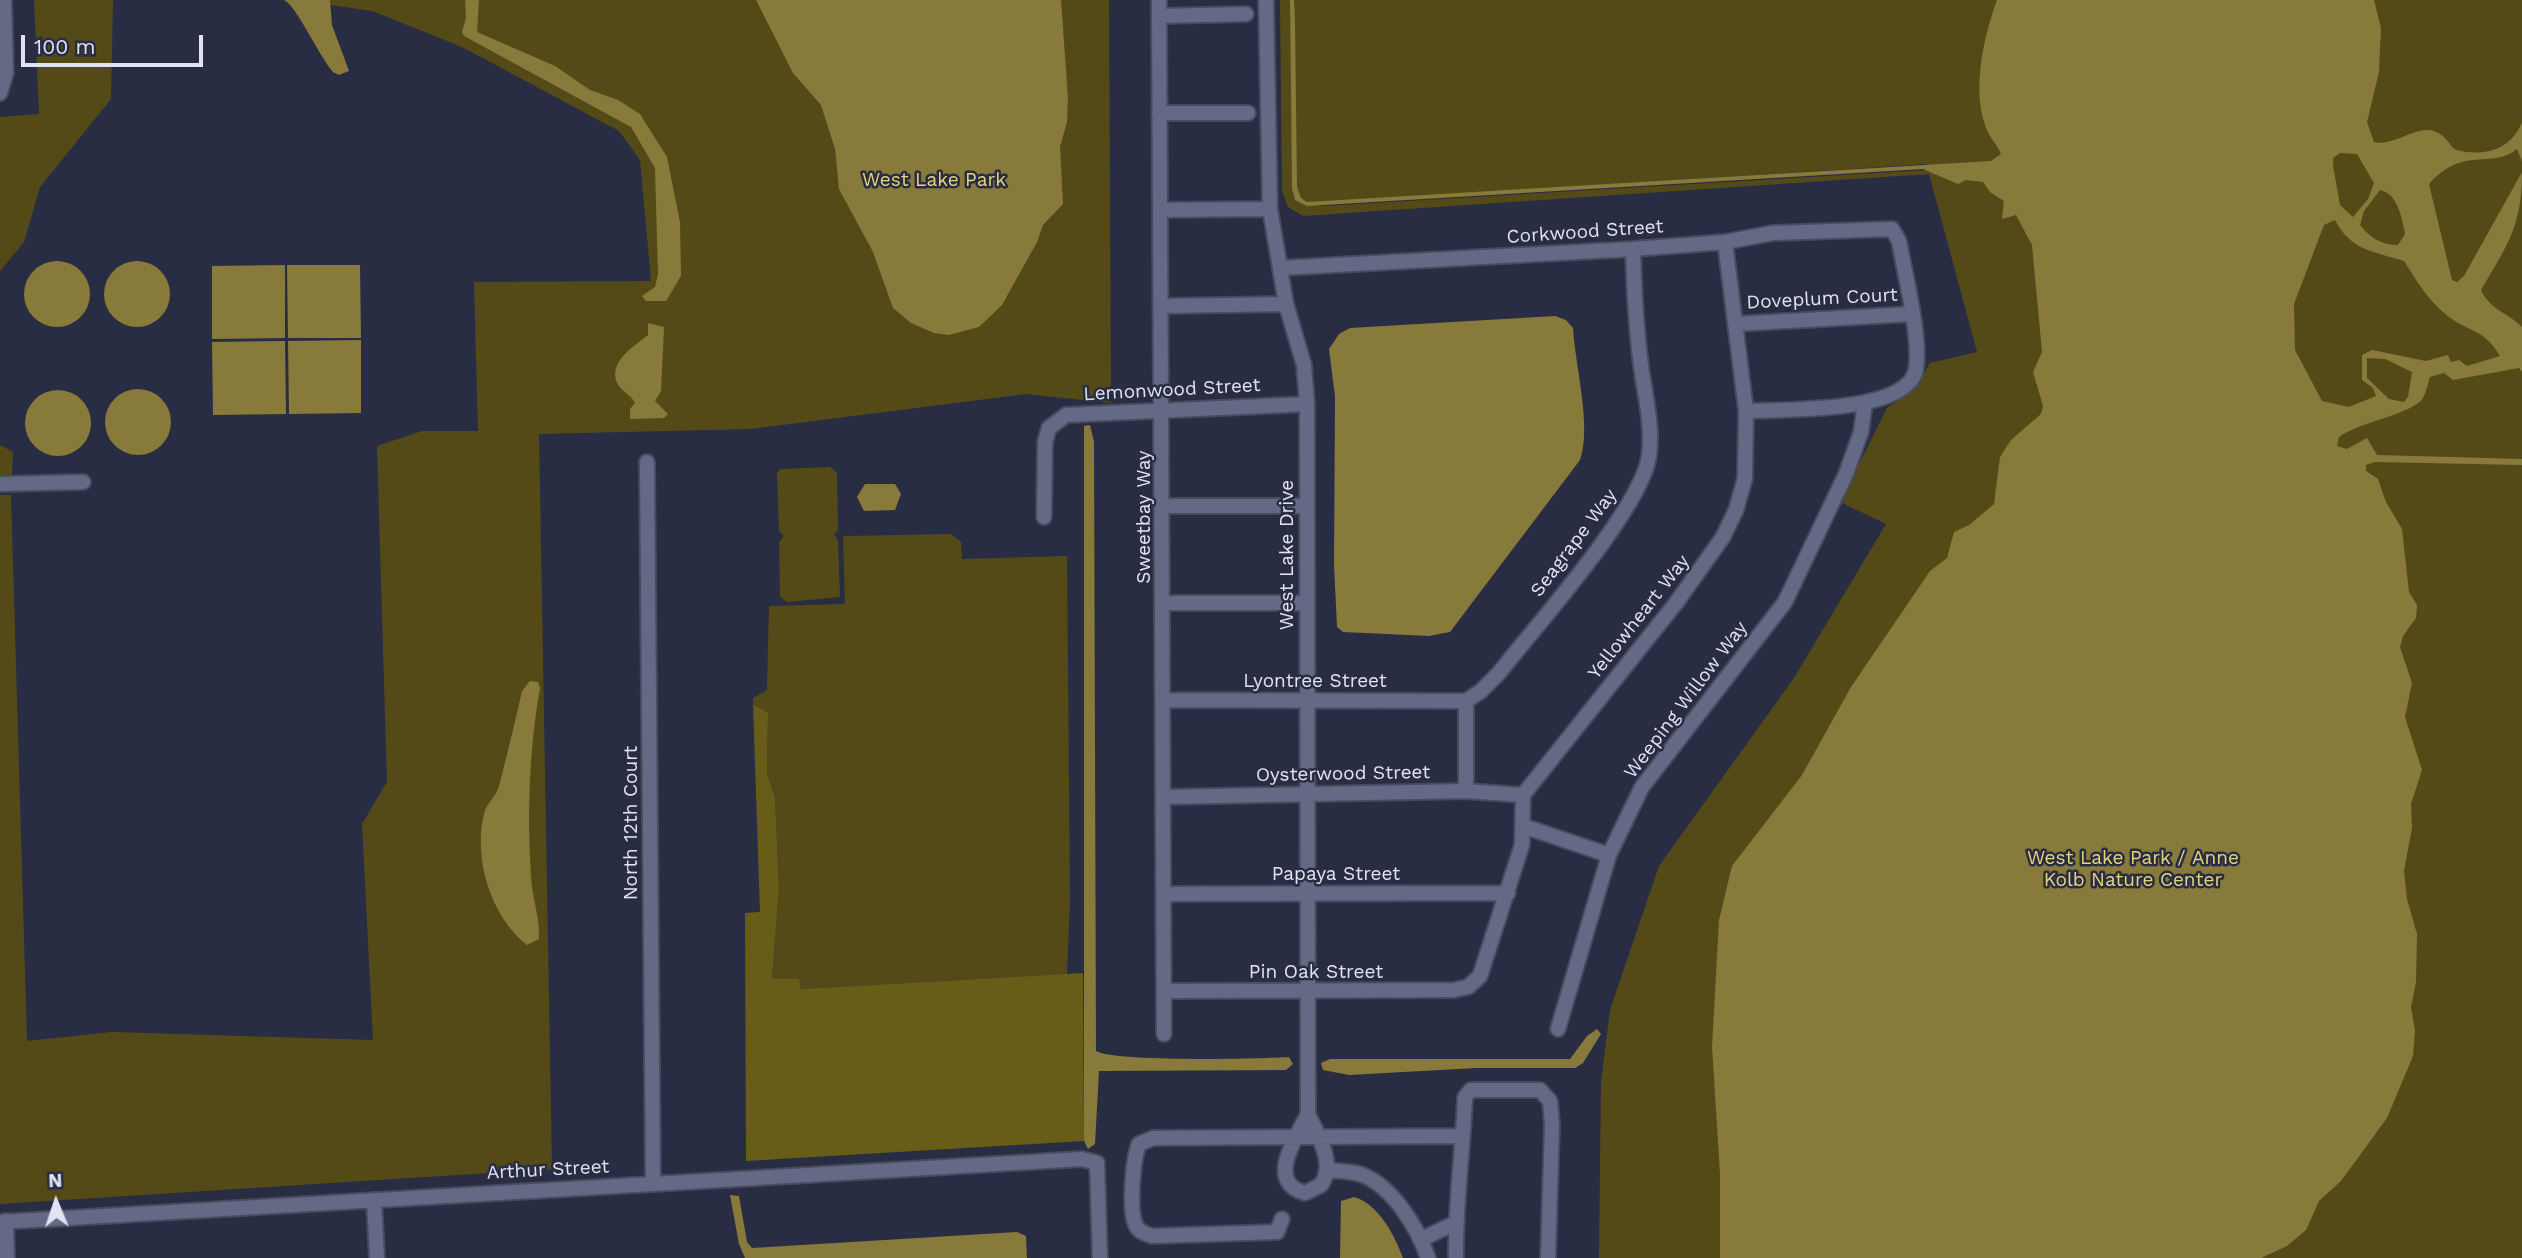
<!DOCTYPE html>
<html>
<head>
<meta charset="utf-8">
<style>
  body { margin:0 }
  #map { position:relative; width:2522px; height:1258px; overflow:hidden; background:#292d44; font-family:"Work Sans",sans-serif }
  canvas { display:block }
  .north { position:absolute; left:21px; top:1167px; width:70px; height:70px; -webkit-text-stroke:5px #292d44; paint-order:stroke; rotate:358deg; font-size:19px; font-weight:700; line-height:28px; text-align:center; color:#dfe3f2 }
  .north::after { content:''; display:block; margin:auto; width:24px; height:32px; background:#dfe3f2; clip-path:polygon(50% 0,100% 100%,50% 72%,0 100%) }
  .scale { position:absolute; left:21px; top:35px; width:182px; height:32px; box-sizing:border-box; border:4px solid #dfe3f2; border-top:0; padding-left:9px; font-size:21px; line-height:24px; white-space:nowrap; color:#dfe3f2; -webkit-text-stroke:5px #292d44; paint-order:stroke }
</style>
</head>
<body>
<div id="map">
<canvas width="2522" height="1258"></canvas>
<div class="north">N</div>
<div class="scale">100 m</div>
</div>
<script>
const ctx = document.querySelector('canvas').getContext('2d');
ctx.lineJoin = 'round';
function paint(path, color) { ctx.fillStyle = color; ctx.fill(path, 'evenodd'); }
function stroke(path, color, width, dash) { ctx.strokeStyle = color; ctx.lineWidth = width; ctx.lineCap = dash ? 'butt' : 'round'; ctx.setLineDash(dash || []); ctx.stroke(path); }
function drawText(font, color, halo, rows, align = 'center') {
  ctx.font = font + ' "Work Sans",sans-serif'; ctx.lineWidth = 5; ctx.setLineDash([]); ctx.textBaseline = 'middle'; ctx.strokeStyle = halo; ctx.fillStyle = color; for (const [text, x, y, turn = 0] of rows) {
    ctx.save(); ctx.translate(x, y); ctx.rotate((+turn || 0) * Math.PI / 180); ctx.textAlign = isNaN(turn) ? turn : align; if (halo) ctx.strokeText(text, 0, 0); ctx.fillText(text, 0, 0); ctx.restore();
  }
}
paint(new Path2D(`
  M 34,0 L 113,0 L 111,99 L 40,187 L 24,242 L 0,271 L 0,117 L 39,114 Z
  M 297,0 L 1109,0 L 1111,403 L 1026,394 L 751,429 L 539,434 L 552,1169 L 0,1204 L 0,495 L 11,495 L 27,1041 L 112,1032 L 373,1040 L 362,824 L 387,782 L 377,446 L 422,431 L 478,431 L 474,282 L 651,281 L 640,160 L 619,131 L 462,47 L 372,11 Z
  M 1280,0 L 2522,0 L 2522,1258 L 1599,1258 L 1601,1082 L 1610,1010 L 1659,866 L 1794,678 L 1886,524 L 1840,502 L 1887,408 L 1916,388 L 1930,363 L 1977,352 L 1929,174 L 1303,216 L 1288,207 L 1282,191 ZM 1927,164 L 1928,170 L 1324,206 L 1306,204 Z
  M 0,445 L 13,452 L 12,475 L 0,475 Z
  M 830,467 L 837,473 L 838,530 L 834,534 L 838,540 L 840,597 L 787,602 L 780,597 L 779,542 L 784,536 L 779,531 L 777,473 L 780,469 Z
  M 951,534 L 961,542 L 962,559 L 1067,556 L 1070,901 L 1067,974 L 801,989 L 798,979 L 772,979 L 779,888 L 775,798 L 767,773 L 768,712 L 753,705 L 753,698 L 767,690 L 769,606 L 845,604 L 843,536 Z`), '#544a18');
paint(new Path2D(`
  M 753,705 L 768,712 L 767,773 L 775,798 L 779,888 L 772,979 L 799,979 L 801,989 L 1083,973 L 1084,1141 L 746,1161 L 745,913 L 760,912 Z`), '#685c19');
paint(new Path2D(`
  M 284,0 L 330,0 L 332,25 L 349,71 L 339,75 L 333,72 C 319,56 296,5 284,0 Z
  M 465,0 L 479,0 L 477,32 L 555,66 L 590,90 L 618,100 L 640,114 L 667,157 L 680,222 L 681,276 L 666,301 L 646,301 L 642,296 L 655,287 L 658,274 L 655,168 L 631,127 L 464,36 L 462,32 L 466,18 Z
  M 756,0 L 1061,0 L 1068,98 L 1067,122 L 1060,147 L 1063,204 L 1043,225 L 1037,242 L 1002,305 L 979,327 L 949,335 L 934,333 L 911,323 L 893,308 L 873,252 L 839,189 L 835,149 L 821,105 L 793,73 Z
  M 1290,0 L 1294,0 L 1295,20 L 1297,187 L 1301,198 L 1307,202 L 1991,161 L 2001,154 C 1997,144 1988,136 1985,125 C 1972,87 1984,36 1997,0 L 2374,0 L 2381,28 L 2379,72 L 2367,122 L 2374,142 C 2395,148 2420,120 2440,134 C 2447,138 2450,146 2456,150 C 2485,157 2511,150 2522,122 L 2522,161 L 2517,149 C 2490,170 2464,145 2429,184 L 2452,280 L 2457,282 L 2464,276 L 2522,172 C 2522,226 2508,244 2481,290 C 2490,310 2507,312 2522,327 L 2522,372 L 2519,368 L 2453,380 L 2444,373 L 2430,377 C 2428,383 2426,392 2423,398 C 2413,414 2359,422 2339,437 L 2337,446 L 2347,449 L 2367,438 L 2377,455 L 2522,459 L 2522,465 L 2375,462 L 2366,465 L 2366,471 L 2378,479 L 2386,502 L 2402,529 L 2409,592 L 2417,605 L 2416,618 L 2403,636 L 2400,647 L 2412,683 L 2405,717 L 2422,770 L 2411,804 L 2412,828 L 2404,871 L 2407,899 L 2417,934 L 2416,982 L 2411,1007 L 2415,1031 L 2413,1056 L 2387,1118 L 2341,1181 L 2319,1201 L 2306,1230 L 2287,1246 L 2261,1258 L 1720,1258 L 1720,1174 L 1712,1047 L 1719,920 L 1732,866 L 1802,775 L 1851,687 L 1930,571 L 1947,558 L 1954,532 L 1969,525 L 1994,504 L 2000,457 L 2011,440 L 2041,414 L 2043,406 L 2033,372 L 2042,352 L 2032,245 L 2016,215 L 2002,219 L 2004,201 L 1990,192 L 1983,182 L 1966,180 L 1958,184 L 1923,169 L 1307,206 L 1295,200 L 1292,188 ZM 2340,153 L 2357,154 L 2374,183 L 2368,199 L 2353,217 L 2340,205 L 2333,165 L 2333,158 ZM 2380,190 C 2398,194 2402,218 2405,234 L 2398,245 C 2382,245 2370,238 2360,225 L 2364,211 ZM 2335,220 C 2351,251 2373,251 2404,261 C 2416,280 2430,303 2449,317 C 2471,333 2484,329 2500,356 L 2467,366 L 2459,360 L 2451,362 L 2448,355 L 2426,361 L 2372,350 L 2362,355 L 2362,380 L 2373,388 L 2376,396 L 2349,407 L 2322,401 L 2295,350 L 2294,304 L 2324,225 ZM 2367,358 L 2385,359 L 2412,372 L 2408,397 L 2404,402 L 2389,399 L 2367,378 Z
  M104 294a33 33 0 1 1 66 0a33 33 0 1 1-66 0Z
  M24 294a33 33 0 1 1 66 0a33 33 0 1 1-66 0Z
  M 285,265 L 285,338 L 212,339 L 212,266 Z
  M 287,265 L 360,265 L 361,338 L 288,338 Z
  M 1555,316 L 1566,320 L 1573,328 C 1575,365 1592,427 1580,460 L 1450,632 L 1429,636 L 1343,632 L 1337,627 L 1334,565 L 1335,397 L 1329,349 L 1339,334 L 1350,328 Z
  M 648,323 L 664,327 L 661,391 L 655,401 L 668,414 L 664,418 L 630,419 L 630,409 L 635,403 C 631,395 624,393 619,386 C 605,364 633,347 648,335 Z
  M 361,340 L 361,413 L 289,414 L 288,341 Z
  M 285,341 L 286,414 L 213,415 L 212,342 Z
  M105 422a33 33 0 1 1 66 0a33 33 0 1 1-66 0Z
  M25 423a33 33 0 1 1 66 0a33 33 0 1 1-66 0Z
  M 1090,425 L 1094,442 L 1096,1051 C 1112,1062 1261,1059 1289,1057 L 1293,1064 L 1286,1070 L 1099,1071 L 1095,1144 L 1088,1149 L 1084,1141 L 1084,426 Z
  M 865,484 L 895,484 L 901,494 L 895,510 L 864,511 L 857,497 Z
  M 530,681 L 538,682 L 540,688 C 529,750 527,813 531,876 C 532,898 540,917 539,939 L 527,945 C 491,917 473,859 484,814 C 486,803 497,796 499,786 C 507,754 515,723 522,691 Z
  M 1597,1029 L 1601,1034 L 1583,1063 L 1575,1068 L 1476,1068 L 1349,1075 L 1323,1070 L 1321,1063 L 1330,1059 L 1570,1059 L 1587,1036 Z
  M 730,1195 L 739,1196 L 747,1242 L 752,1248 L 1017,1232 L 1026,1236 L 1027,1258 L 745,1258 L 739,1244 Z
  M 1354,1197 C 1378,1203 1395,1236 1403,1258 L 1340,1258 L 1341,1201 Z`), '#877a3a');
const minor = new Path2D(`
  M 1159,0 L 1164,1034
  M 1266,0 L 1270,209 L 1286,304 L 1304,365 L 1307,404 L 1308,1114 C 1318,1136 1336,1163 1321,1185 L 1305,1193 C 1265,1182 1296,1138 1308,1114
  M 1159,16 L 1246,14
  M 0,93 L 6,73 L 4,0
  M 1159,113 L 1248,113
  M 1161,210 L 1270,209
  M 1280,268 L 1633,249 L 1725,242 L 1773,233 L 1892,229 L 1899,241 C 1905,276 1921,336 1916,369 C 1909,414 1781,409 1746,411
  M 1162,306 L 1286,304
  M 1735,324 L 1911,314
  M 647,462 L 653,1184
  M 0,484 L 83,482
  M 1163,506 L 1306,506
  M 1044,517 L 1045,442 L 1049,428 L 1066,415 L 1307,404
  M 1163,603 L 1306,603
  M 1164,700 L 1466,701
  M 1466,791 L 1466,701 L 1481,691 L 1499,673 C 1535,627 1642,508 1649,456 C 1653,425 1645,396 1641,366 C 1636,327 1634,289 1633,249
  M 1165,797 L 1466,791 L 1523,795
  M 1523,826 L 1609,855
  M 1165,894 L 1508,893
  M 1164,991 L 1454,990 L 1468,987 L 1480,976 L 1522,845 L 1523,795 L 1676,603 L 1723,537 L 1736,510 L 1745,478 L 1746,411 L 1725,242
  M 1558,1029 L 1609,855 L 1642,787 L 1785,602 L 1846,474 L 1861,432 L 1865,403
  M 1328,1170 C 1338,1171 1350,1171 1360,1174 C 1392,1185 1418,1228 1428,1258
  M 374,1200 L 377,1258
  M 1282,1219 L 1277,1232 L 1152,1236 C 1144,1233 1138,1232 1135,1223 C 1129,1209 1133,1158 1139,1144 L 1153,1138 L 1462,1136
  M 6,1221 L 7,1258
  M 0,1222 L 1082,1159 L 1097,1163 L 1100,1258
  M 1422,1239 L 1455,1223
  M 1456,1258 C 1455,1204 1463,1151 1465,1097 L 1471,1090 L 1540,1090 L 1550,1101 L 1552,1124 L 1548,1258`);
stroke(minor, '#474b5e', 18);
stroke(minor, '#646a85', 14);
drawText('19px', '#e8d578', '#292d44', [
  ["West Lake Park",934,180],
  ["West Lake Park / Anne",2133,858],
  ["Kolb Nature Center",2133,880]
]);
drawText('19px', '#dfe3f2', '#292d44', [
  ["Corkwood Street",1585,232,-4],
  ["Doveplum Court",1822,299,-3],
  ["Lemonwood Street",1172,390,-3],
  ["Sweetbay Way",1144,517,-90],
  ["Seagrape Way",1574,543,-53],
  ["West Lake Drive",1287,555,-90],
  ["Yellowheart Way",1639,617,-52],
  ["Lyontree Street",1315,681],
  ["Weeping Willow Way",1686,700,-53],
  ["Oysterwood Street",1343,774,-1],
  ["North 12th Court",631,823,-90],
  ["Papaya Street",1336,874],
  ["Pin Oak Street",1316,972],
  ["Arthur Street",548,1170,-3]
]);
</script>
</body>
</html>
